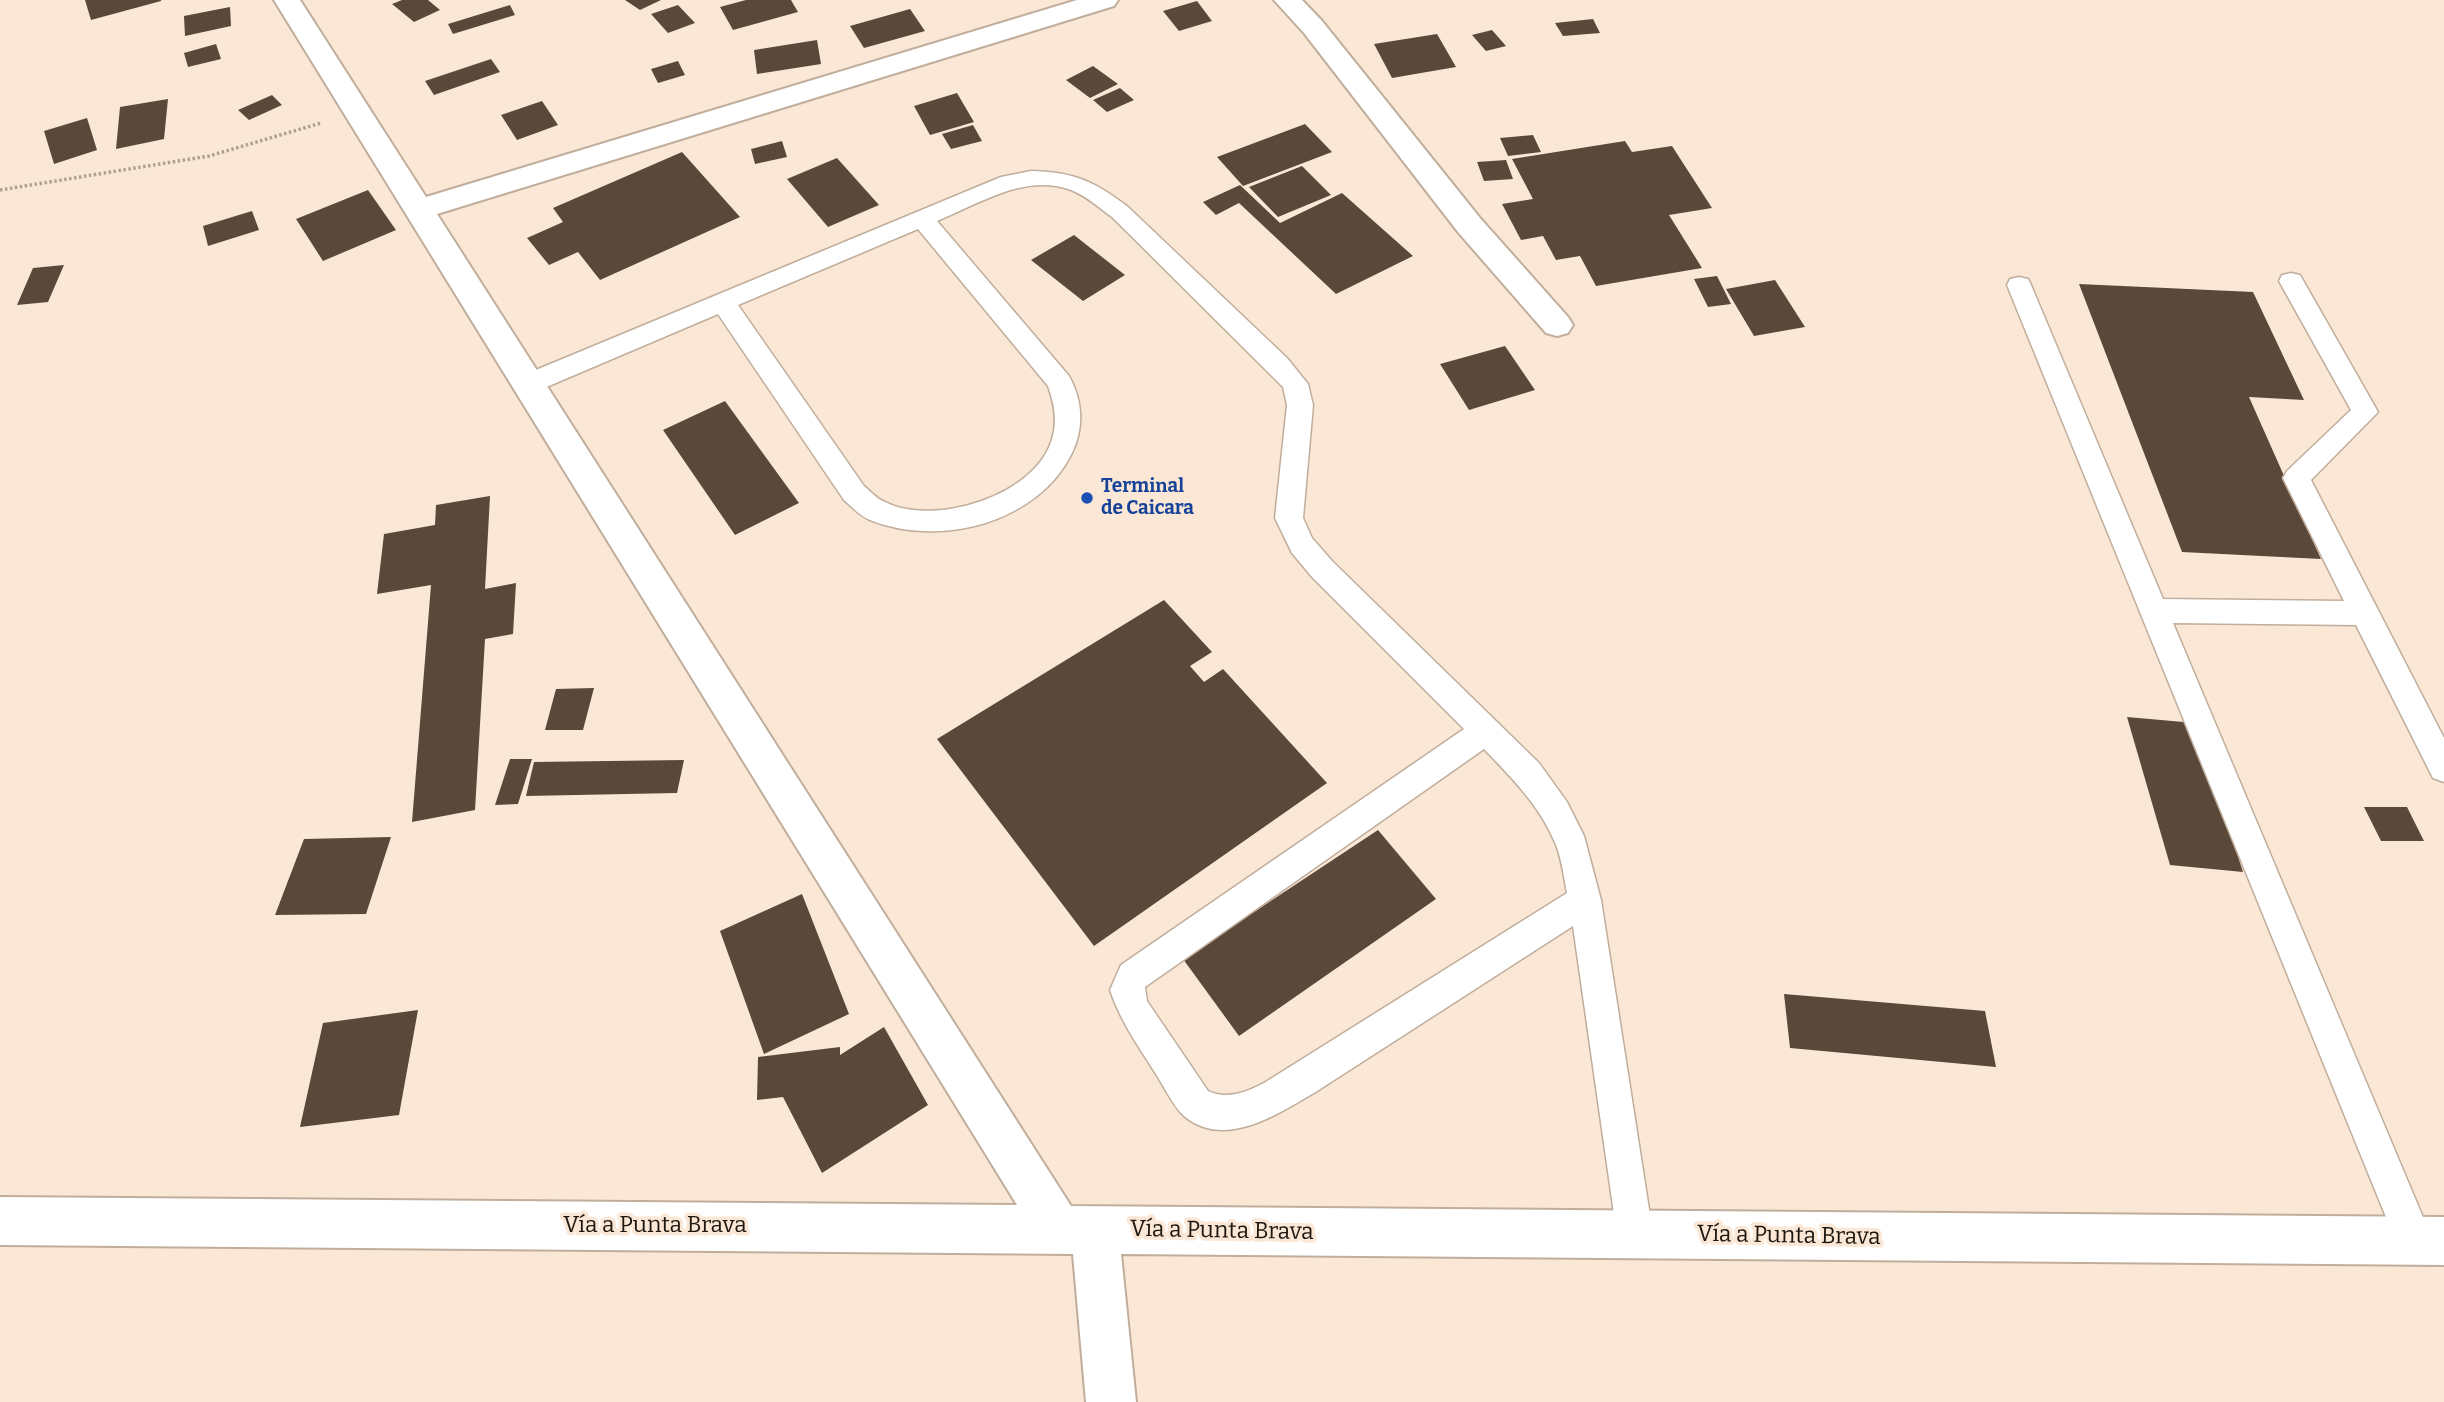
<!DOCTYPE html>
<html>
<head>
<meta charset="utf-8">
<style>
  body { margin:0 }
  canvas { display:block; background:#fbe7d5 }
</style>
</head>
<body>
<canvas width="2444" height="1402"></canvas>
<script>
const ctx = document.querySelector('canvas').getContext('2d');
ctx.lineJoin = 'round';
function paint(path, color) { ctx.fillStyle = color; ctx.fill(path, 'evenodd'); }
function stroke(path, color, width, dash) { ctx.strokeStyle = color; ctx.lineWidth = width; ctx.lineCap = dash ? 'butt' : 'round'; ctx.setLineDash(dash || []); ctx.stroke(path); }
function drawText(font, color, halo, rows, align = 'center') {
  ctx.font = font + ' Bitter,serif'; ctx.lineWidth = 7; ctx.setLineDash([]); ctx.textBaseline = 'middle'; ctx.strokeStyle = halo; ctx.fillStyle = color; for (const [text, x, y, turn = 0] of rows) {
    ctx.save(); ctx.translate(x, y); ctx.rotate((+turn || 0) * Math.PI / 180); ctx.textAlign = isNaN(turn) ? turn : align; if (halo) ctx.strokeText(text, 0, 0); ctx.fillText(text, 0, 0); ctx.restore();
  }
}
paint(new Path2D(`
  M 85,0 L 161,0 L 161,1 L 91,20 Z
  M 402,0 L 428,0 L 440,10 L 414,22 L 392,4 Z
  M 625,0 L 661,0 L 640,10 Z
  M 746,0 L 791,0 L 798,12 L 733,30 L 720,7 Z
  M 1197,1 L 1212,21 L 1179,31 L 1163,11 Z
  M 510,5 L 515,15 L 453,34 L 448,24 Z
  M 678,5 L 695,23 L 668,33 L 651,14 Z
  M 230,7 L 231,26 L 185,36 L 184,16 Z
  M 910,9 L 925,31 L 864,48 L 850,26 Z
  M 1593,19 L 1600,33 L 1563,36 L 1555,23 Z
  M 1492,30 L 1506,46 L 1486,51 L 1472,35 Z
  M 1437,34 L 1456,67 L 1392,78 L 1374,44 Z
  M 817,40 L 821,64 L 757,74 L 754,50 Z
  M 216,44 L 221,59 L 188,67 L 184,53 Z
  M 491,59 L 500,72 L 434,95 L 425,81 Z
  M 678,61 L 685,75 L 658,83 L 651,69 Z
  M 1093,66 L 1118,84 L 1090,98 L 1066,80 Z
  M 1120,88 L 1134,100 L 1107,112 L 1093,100 Z
  M 957,93 L 974,122 L 930,135 L 914,106 Z
  M 272,95 L 282,105 L 249,120 L 238,110 Z
  M 168,99 L 164,139 L 116,149 L 120,107 Z
  M 542,101 L 558,125 L 517,140 L 501,115 Z
  M 87,118 L 97,150 L 54,164 L 44,131 Z
  M 1305,124 L 1332,152 L 1243,186 L 1217,157 Z
  M 973,125 L 982,141 L 951,149 L 942,134 Z
  M 1533,135 L 1541,152 L 1508,156 L 1500,138 Z
  M 782,141 L 787,157 L 755,164 L 751,149 Z
  M 1625,141 L 1632,152 L 1672,146 L 1712,208 L 1669,215 L 1702,268 L 1596,286 L 1580,256 L 1556,260 L 1543,236 L 1521,240 L 1502,204 L 1533,199 L 1512,159 Z
  M 682,152 L 740,217 L 600,280 L 578,252 L 549,265 L 527,238 L 563,222 L 553,208 Z
  M 837,158 L 879,205 L 828,227 L 787,179 Z
  M 1506,160 L 1513,179 L 1484,181 L 1477,162 Z
  M 1302,166 L 1331,195 L 1278,217 L 1249,187 Z
  M 1240,185 L 1280,223 L 1342,193 L 1413,256 L 1336,294 L 1239,203 L 1216,215 L 1203,202 Z
  M 368,190 L 396,230 L 323,261 L 296,219 Z
  M 252,211 L 259,230 L 208,246 L 203,226 Z
  M 1074,235 L 1125,275 L 1083,301 L 1031,260 Z
  M 64,265 L 48,302 L 17,305 L 33,268 Z
  M 1717,276 L 1731,304 L 1708,307 L 1694,279 Z
  M 1775,280 L 1805,327 L 1754,336 L 1726,289 Z
  M 2079,284 L 2253,292 L 2304,400 L 2249,397 L 2321,559 L 2182,552 Z
  M 1505,346 L 1535,390 L 1469,410 L 1440,364 Z
  M 725,401 L 799,503 L 735,535 L 663,430 Z
  M 490,496 L 485,589 L 516,583 L 513,634 L 485,639 L 475,810 L 412,822 L 431,585 L 377,594 L 384,534 L 435,525 L 436,505 Z
  M 1164,600 L 1212,652 L 1190,666 L 1204,682 L 1223,669 L 1327,783 L 1094,946 L 937,739 Z
  M 594,688 L 583,730 L 545,730 L 556,689 Z
  M 2127,717 L 2195,723 L 2243,872 L 2170,865 Z
  M 510,759 L 532,759 L 518,804 L 495,805 Z
  M 684,760 L 677,793 L 526,796 L 534,762 Z
  M 2364,807 L 2407,807 L 2424,841 L 2381,841 Z
  M 1378,830 L 1436,899 L 1239,1036 L 1183,959 Z
  M 391,837 L 366,914 L 275,915 L 304,839 Z
  M 802,894 L 849,1014 L 764,1054 L 720,931 Z
  M 1784,994 L 1985,1011 L 1996,1067 L 1790,1048 Z
  M 418,1010 L 399,1115 L 300,1127 L 323,1023 Z
  M 884,1027 L 928,1105 L 822,1173 L 783,1097 L 757,1100 L 758,1057 L 840,1047 L 840,1055 Z`), '#5a493a');
const service = new Path2D(`
  M 1031,171 C 1074,172 1094,181 1128,207 L 1287,358 L 1308,384 L 1313,405 L 1303,518 L 1312,538 L 1332,561 L 1539,763 L 1567,802 L 1584,836 L 1601,900 L 1653,1235 L 1648,1248 L 1635,1253 L 1622,1248 L 1617,1235 L 1573,926 L 1314,1093 C 1277,1114 1225,1150 1184,1116 C 1172,1105 1163,1084 1154,1071 C 1137,1044 1120,1020 1110,990 L 1121,965 L 1464,729 L 1312,577 L 1292,553 L 1275,518 L 1287,405 L 1283,387 L 1112,217 C 1099,208 1087,196 1071,190 C 1025,173 979,204 937,221 L 1069,376 C 1083,401 1084,428 1072,453 C 1038,523 940,548 870,520 C 860,516 852,507 844,500 L 718,314 L 537,391 L 528,393 L 519,391 L 515,384 L 519,377 L 1001,177 ZM 918,229 L 1048,386 C 1054,403 1058,421 1052,439 C 1036,496 934,527 885,502 C 877,499 870,491 864,486 L 738,305 ZM 1484,749 C 1512,778 1541,807 1556,845 C 1562,860 1564,878 1567,893 L 1264,1083 C 1247,1092 1227,1100 1208,1091 L 1147,1001 L 1145,987 Z
  M 2291,273 L 2300,275 L 2378,412 L 2311,480 L 2444,738 L 2444,782 L 2433,778 L 2356,625 L 2173,623 L 2433,1241 L 2427,1254 L 2414,1260 L 2401,1254 L 2007,285 L 2010,279 L 2019,277 L 2028,279 L 2031,285 L 2163,599 L 2344,601 L 2283,478 L 2287,471 L 2351,410 L 2279,281 L 2282,275 Z`);
const minor = new Path2D(`
  M 274,0 L 300,0 L 426,197 L 1077,0 L 1118,0 L 1114,6 L 437,214 L 1071,1206 L 2444,1217 L 2444,1265 L 1121,1254 L 1136,1402 L 1086,1402 L 1073,1254 L 0,1245 L 0,1197 L 1017,1205 Z
  M 1274,0 L 1302,0 L 1322,21 L 1480,218 L 1568,317 L 1573,325 L 1568,333 L 1557,336 L 1546,333 L 1458,232 L 1304,33 Z`);
stroke(service, '#c0ad9b', 3);
stroke(minor, '#c0ad9b', 4);
stroke(new Path2D(`
  M 0,190 L 209,156 L 321,123`), '#b0a092', 3.5, [2.5, 2.5]);
paint(service, '#fff');
paint(minor, '#fff');
for (const [x, y, r, color] of [
  [1087,498,7,"#1a4fb4"]
]) { const dot = new Path2D(); dot.arc(x, y, r, 0, 2 * Math.PI); ctx.fillStyle = color; ctx.fill(dot); stroke(dot, '#fbe7d5', 2.5); }
drawText('bold 19px', '#164399', '#fbe7d5', [
  ["Terminal",1101,487],
  ["de Caicara",1101,509]
], 'left');
drawText('23px', '#1e1710', '#fbe7d5', [
  ["Vía a Punta Brava",655,1226],
  ["Vía a Punta Brava",1222,1231,1],
  ["Vía a Punta Brava",1789,1236,1]
]);
</script>
</body>
</html>
